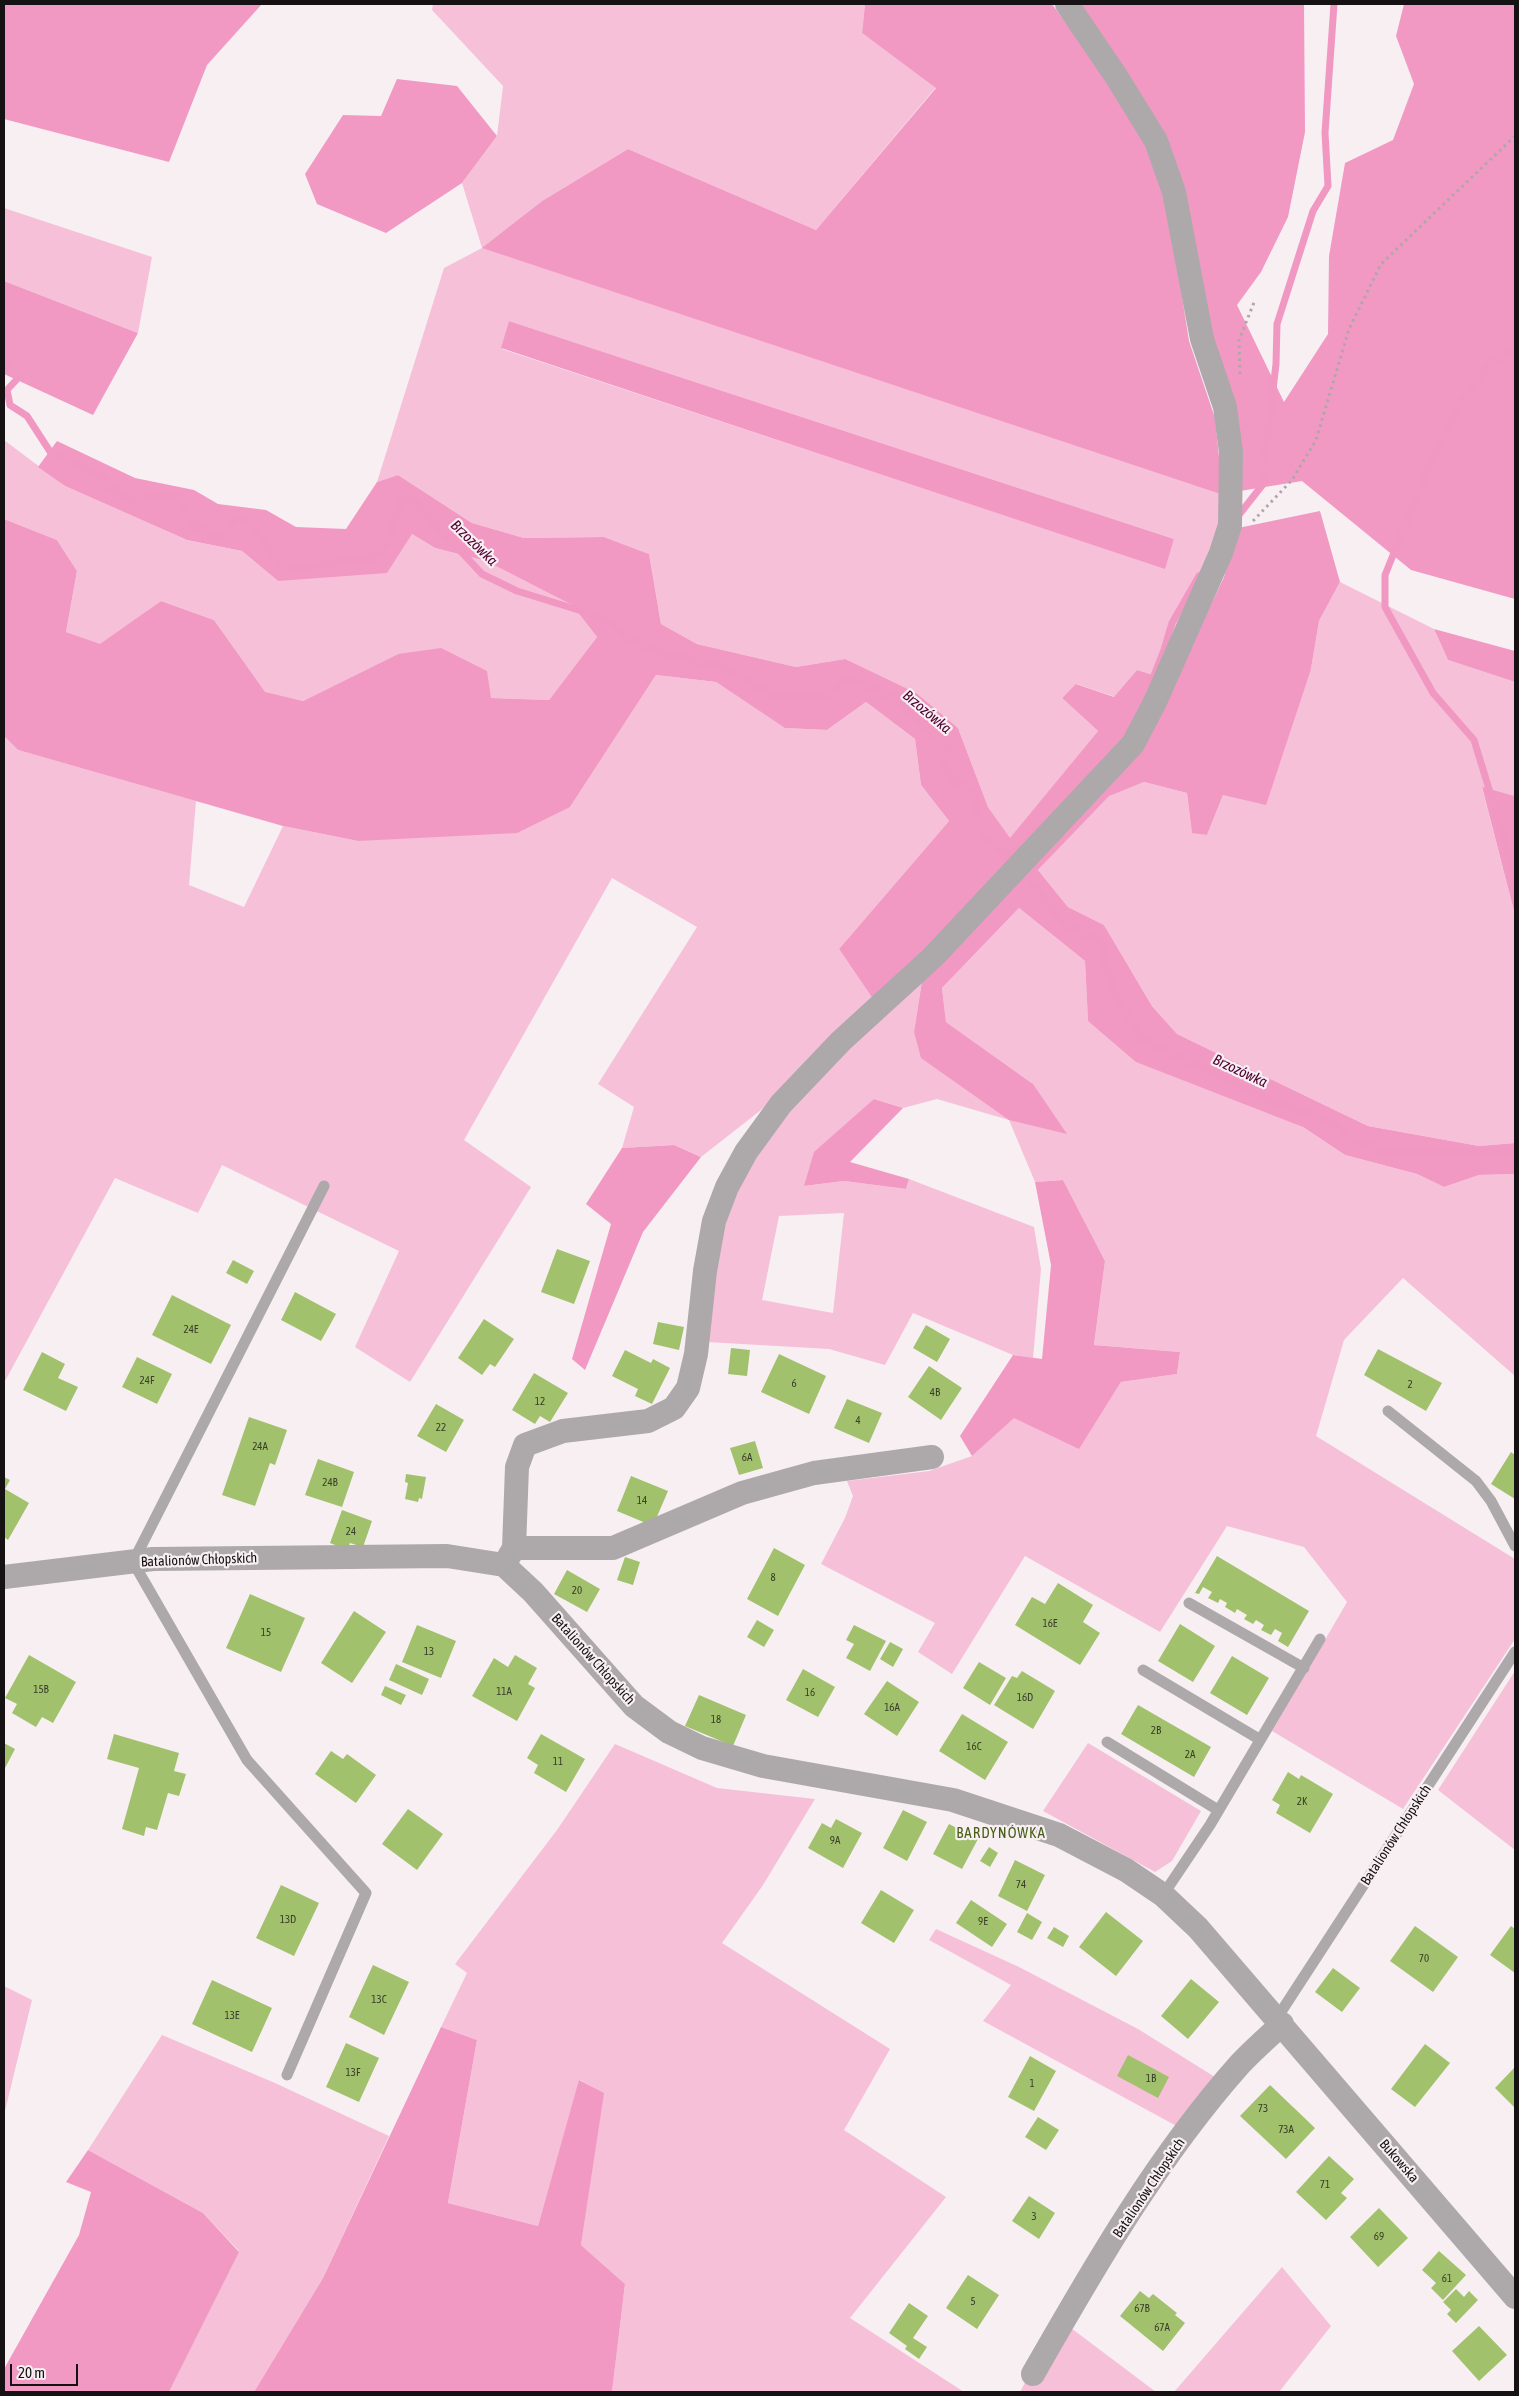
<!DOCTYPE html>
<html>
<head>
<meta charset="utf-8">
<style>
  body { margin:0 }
  #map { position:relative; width:1519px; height:2396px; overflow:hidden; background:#f8eff3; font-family:"Asap Condensed",sans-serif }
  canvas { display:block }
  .frame { position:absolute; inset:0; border:5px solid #161214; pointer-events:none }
  .scale { position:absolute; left:10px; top:2364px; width:68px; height:22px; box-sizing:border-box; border:2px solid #161214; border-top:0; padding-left:6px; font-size:15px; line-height:18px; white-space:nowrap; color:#161214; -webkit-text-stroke:4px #f8eff3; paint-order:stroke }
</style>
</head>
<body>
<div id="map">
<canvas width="1519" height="2396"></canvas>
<div class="frame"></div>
<div class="scale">20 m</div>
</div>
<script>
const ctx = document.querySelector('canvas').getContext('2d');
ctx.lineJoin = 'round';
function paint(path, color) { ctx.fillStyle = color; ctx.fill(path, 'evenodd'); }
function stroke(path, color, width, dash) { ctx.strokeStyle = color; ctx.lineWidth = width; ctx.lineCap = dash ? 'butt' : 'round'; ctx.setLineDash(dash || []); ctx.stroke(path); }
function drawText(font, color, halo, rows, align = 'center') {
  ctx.font = font + ' "Asap Condensed",sans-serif'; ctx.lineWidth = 4.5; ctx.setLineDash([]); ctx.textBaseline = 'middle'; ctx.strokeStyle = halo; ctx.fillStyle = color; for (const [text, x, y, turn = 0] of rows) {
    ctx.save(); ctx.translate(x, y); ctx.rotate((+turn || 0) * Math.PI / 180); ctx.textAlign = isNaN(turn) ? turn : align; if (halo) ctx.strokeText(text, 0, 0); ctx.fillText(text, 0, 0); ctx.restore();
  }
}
paint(new Path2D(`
  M 433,4 L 865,4 L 862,33 L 936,87 L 816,230 L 628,149 L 542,201 L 483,248 L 1223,495 L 1223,537 L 1156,677 L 1137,670 L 1115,697 L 1077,684 L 1062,698 L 1098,731 L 1010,839 L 988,807 L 958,728 L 845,659 L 796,667 L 697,644 L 661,624 L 649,554 L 604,537 L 524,538 L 472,523 L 398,475 L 377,482 L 444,268 L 482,248 L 462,183 L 497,136 L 503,86 L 432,10 ZM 509,321 L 1174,539 L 1164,568 L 502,349 Z
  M 4,208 L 152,257 L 138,333 L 4,281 Z
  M 4,440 L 65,486 L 187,540 L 242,551 L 278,581 L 412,534 L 435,548 L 486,561 L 572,605 L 597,637 L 549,700 L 491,698 L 398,654 L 303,701 L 265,693 L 214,620 L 161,601 L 100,645 L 66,632 L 77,571 L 57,540 L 4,519 Z
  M 1340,582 L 1434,629 L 1448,660 L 1515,682 L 1515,796 L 1482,788 L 1515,915 L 1515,1143 L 1479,1146 L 1368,1126 L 1177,1034 L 1152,1006 L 1104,925 L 1068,907 L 1038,870 L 1109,795 L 1144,782 L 1187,793 L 1192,832 L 1207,835 L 1223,795 L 1311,669 L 1319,621 Z
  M 656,675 L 716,682 L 786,728 L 827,730 L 866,702 L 915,739 L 921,785 L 949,821 L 839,949 L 873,999 L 761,1110 L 701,1157 L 674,1145 L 622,1148 L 634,1107 L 598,1084 L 697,927 L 612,878 L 464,1140 L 531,1187 L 410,1382 L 355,1347 L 399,1251 L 222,1165 L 198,1213 L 115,1178 L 4,1383 L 4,736 L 18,750 L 196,801 L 189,885 L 244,907 L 283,826 L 358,841 L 570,807 Z
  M 1019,908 L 1085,961 L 1088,1021 L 1303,1127 L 1345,1155 L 1417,1174 L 1444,1187 L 1479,1175 L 1515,1174 L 1515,1376 L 1403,1278 L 1344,1340 L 1316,1436 L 1515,1559 L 1515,1639 L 1403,1809 L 1272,1731 L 1347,1602 L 1304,1547 L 1227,1526 L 1160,1632 L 1025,1556 L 952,1674 L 918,1652 L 935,1623 L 821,1564 L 845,1518 L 853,1496 L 847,1481 L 929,1471 L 972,1456 L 1014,1417 L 1079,1448 L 1121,1382 L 1177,1374 L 1180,1352 L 1094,1345 L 1105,1261 L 1063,1180 L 1035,1182 L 1009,1120 L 937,1099 L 903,1108 L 874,1099 L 805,1186 L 844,1181 L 906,1189 L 909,1179 L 1034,1227 L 1041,1269 L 1033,1358 L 1013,1355 L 913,1313 L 885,1365 L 829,1349 L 707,1342 L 713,1270 L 733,1190 L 789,1110 L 852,1044 L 922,981 L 914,1032 L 1033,1084 L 946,1022 L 942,988 ZM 844,1213 L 833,1313 L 762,1300 L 779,1216 Z
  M 1515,1671 L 1515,1850 L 1438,1790 Z
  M 1088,1743 L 1201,1811 L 1172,1861 L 1155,1872 L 1043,1811 Z
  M 615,1744 L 717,1788 L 815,1799 L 763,1885 L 722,1943 L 890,2049 L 844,2130 L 946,2197 L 850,2318 L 964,2392 L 612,2392 L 625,2284 L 581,2245 L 603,2093 L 580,2080 L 538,2226 L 448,2203 L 477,2040 L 441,2027 L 467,1973 L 455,1964 L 557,1830 Z
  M 936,1929 L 1019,1967 L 1138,2029 L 1223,2082 L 1184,2130 L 983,2021 L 1011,1985 L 929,1940 Z
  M 4,1986 L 32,2000 L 4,2115 Z
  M 162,2035 L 275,2083 L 389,2136 L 323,2278 L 254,2392 L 169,2392 L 239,2251 L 203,2213 L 88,2150 Z
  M 1282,2267 L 1331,2326 L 1279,2392 L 1174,2392 Z
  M 1059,2319 L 1156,2392 L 1020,2392 Z`), '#f6c0d8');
paint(new Path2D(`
  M 4,4 L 262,4 L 207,65 L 169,162 L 4,119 Z
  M 865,4 L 1052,4 L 1111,84 L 1149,145 L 1166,195 L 1189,341 L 1215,418 L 1223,495 L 482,248 L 542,201 L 628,149 L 816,230 L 936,88 L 862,33 Z
  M 1079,4 L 1304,4 L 1305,132 L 1288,217 L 1261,272 L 1237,305 L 1284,402 L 1328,334 L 1329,256 L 1345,163 L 1393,140 L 1414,84 L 1396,36 L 1404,4 L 1515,4 L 1515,599 L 1411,570 L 1302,481 L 1240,491 L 1209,334 L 1186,195 Z
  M 397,79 L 457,86 L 497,136 L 462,183 L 386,233 L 317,204 L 305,174 L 343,115 L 381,116 Z
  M 4,281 L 138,333 L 93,415 L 4,374 Z
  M 509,321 L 1174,539 L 1165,569 L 501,348 Z
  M 57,441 L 135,478 L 194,490 L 218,504 L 266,510 L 296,527 L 346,529 L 377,482 L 398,475 L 472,523 L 524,538 L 604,537 L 649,554 L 661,624 L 697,644 L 796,667 L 845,659 L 916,693 L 958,728 L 988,807 L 1010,838 L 1098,731 L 1062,698 L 1076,684 L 1114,697 L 1137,670 L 1174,682 L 1224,577 L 1238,528 L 1320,511 L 1340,582 L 1319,621 L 1311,669 L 1266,805 L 1223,795 L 1207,835 L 1192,833 L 1187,793 L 1144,782 L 1109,796 L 1038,870 L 1068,907 L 1104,925 L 1152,1006 L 1177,1034 L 1368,1126 L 1479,1146 L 1515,1143 L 1515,1174 L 1479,1175 L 1444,1187 L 1417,1174 L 1345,1155 L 1303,1127 L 1136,1062 L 1088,1021 L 1085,961 L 1019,908 L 942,988 L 946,1022 L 1033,1084 L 1067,1134 L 1009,1120 L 921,1058 L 914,1032 L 922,981 L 873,999 L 839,949 L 949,821 L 921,785 L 915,739 L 866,702 L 827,730 L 785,728 L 716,682 L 656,675 L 570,807 L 517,833 L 358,841 L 283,826 L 18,750 L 4,736 L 4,519 L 57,540 L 77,571 L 66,632 L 100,644 L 161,601 L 214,620 L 265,692 L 303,701 L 398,654 L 441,648 L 487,671 L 491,698 L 549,700 L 597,637 L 572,605 L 486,561 L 435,548 L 412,534 L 387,573 L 278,581 L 242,551 L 187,540 L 65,486 L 38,467 Z
  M 1434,629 L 1515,651 L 1515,682 L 1448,660 Z
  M 1482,787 L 1515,796 L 1515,915 Z
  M 874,1099 L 903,1108 L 850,1162 L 909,1179 L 906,1189 L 844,1181 L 804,1186 L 814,1152 Z
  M 674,1145 L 701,1157 L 643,1232 L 585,1370 L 572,1359 L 611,1224 L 586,1204 L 622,1148 Z
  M 1063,1180 L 1105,1261 L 1094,1345 L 1180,1352 L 1177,1374 L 1121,1382 L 1079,1449 L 1014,1418 L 972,1456 L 960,1436 L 1013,1355 L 1042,1359 L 1051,1265 L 1035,1182 Z
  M 441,2027 L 477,2040 L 448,2203 L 538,2226 L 579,2080 L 604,2093 L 581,2245 L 625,2284 L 612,2392 L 254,2392 L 323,2278 Z
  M 88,2150 L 203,2213 L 239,2252 L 169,2392 L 4,2392 L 4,2369 L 79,2235 L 91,2192 L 66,2182 Z`), '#f199c3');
stroke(new Path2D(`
  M 1515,349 L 1490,364 L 1459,404 L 1428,469 L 1385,575 L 1385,607 L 1433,693 L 1474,740 L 1515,874
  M 4,362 L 18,378 L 7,390 L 10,405 L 27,416 L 51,453 L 102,477 L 114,490 L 134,501 L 155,494 L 179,497 L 193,523 L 210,535 L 227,533 L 235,518 L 249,521 L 281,565 L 298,568 L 371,558 L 388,543 L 402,499 L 413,500 L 482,574 L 517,591 L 585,612 L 609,622 L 628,638 L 658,652 L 720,666 L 777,697 L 829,694 L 846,679 C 887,685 919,721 948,748 L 946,765 L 951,778 L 972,791 L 982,833 L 1007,857 L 1009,863
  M 1238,516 L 1264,483 L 1267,472 L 1266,449 L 1276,364 L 1277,324 L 1313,211 L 1328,186 L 1325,133 L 1334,4
  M 1153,678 L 1164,650 L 1172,623 L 1199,576
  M 1007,857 L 1041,825
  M 1033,886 L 1064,924 L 1100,941 L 1112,989 L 1141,1039 L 1266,1098 L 1338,1126 L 1346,1138 L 1393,1154 L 1515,1153`), '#f098c1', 7);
paint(new Path2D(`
  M 557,1249 L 590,1261 L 574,1304 L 541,1292 Z
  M 233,1260 L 254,1271 L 247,1284 L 226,1273 Z
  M 295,1292 L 336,1314 L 321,1341 L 281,1320 Z
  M 172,1295 L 231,1325 L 211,1364 L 152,1335 Z
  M 484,1319 L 514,1339 L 495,1367 L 490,1364 L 482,1375 L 458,1358 Z
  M 658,1322 L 684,1327 L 679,1350 L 653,1344 Z
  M 926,1325 L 950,1339 L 937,1362 L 913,1348 Z
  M 731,1348 L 750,1350 L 747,1376 L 728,1374 Z
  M 1378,1349 L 1442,1383 L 1426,1411 L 1364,1375 Z
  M 625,1350 L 651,1363 L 653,1359 L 670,1368 L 652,1404 L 635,1396 L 638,1389 L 612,1376 Z
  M 42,1352 L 65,1364 L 58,1378 L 78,1387 L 66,1411 L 23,1390 Z
  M 779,1354 L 826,1376 L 809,1414 L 761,1392 Z
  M 137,1357 L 172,1374 L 157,1404 L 122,1387 Z
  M 929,1366 L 962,1388 L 941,1420 L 908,1397 Z
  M 534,1373 L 568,1393 L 550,1422 L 540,1416 L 535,1424 L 512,1410 Z
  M 847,1399 L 882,1413 L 869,1443 L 834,1428 Z
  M 436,1404 L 464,1420 L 446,1452 L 417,1436 Z
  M 249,1417 L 287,1430 L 275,1465 L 270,1463 L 255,1506 L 222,1495 Z
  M 755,1441 L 763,1468 L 739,1475 L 730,1448 Z
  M 1511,1452 L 1515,1455 L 1515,1499 L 1491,1484 Z
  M 318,1459 L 354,1472 L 342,1507 L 305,1495 Z
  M 406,1474 L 426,1477 L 422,1499 L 419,1498 L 418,1502 L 405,1499 L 408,1483 L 405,1482 Z
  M 631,1476 L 668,1491 L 653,1526 L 617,1511 Z
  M 4,1477 L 10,1480 L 5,1489 L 29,1503 L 8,1540 L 4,1537 Z
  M 342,1510 L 372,1521 L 363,1547 L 350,1543 L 347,1550 L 330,1543 Z
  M 774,1548 L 805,1565 L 778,1616 L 747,1599 Z
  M 1217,1556 L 1309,1611 L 1288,1647 L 1278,1641 L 1282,1633 L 1275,1629 L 1271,1635 L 1261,1630 L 1264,1625 L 1256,1620 L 1253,1624 L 1244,1619 L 1247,1615 L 1237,1609 L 1235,1613 L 1225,1607 L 1227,1603 L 1220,1599 L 1218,1603 L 1208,1598 L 1212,1592 L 1203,1587 L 1199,1594 L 1195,1593 Z
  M 625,1557 L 640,1562 L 633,1585 L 617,1580 Z
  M 567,1570 L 600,1589 L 587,1612 L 554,1594 Z
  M 1058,1583 L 1093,1605 L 1083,1622 L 1100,1633 L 1080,1665 L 1015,1625 L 1032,1597 L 1045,1604 Z
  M 250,1594 L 305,1618 L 281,1672 L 226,1648 Z
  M 354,1611 L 386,1632 L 352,1683 L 321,1663 Z
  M 757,1620 L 774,1630 L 764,1647 L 747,1637 Z
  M 1180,1624 L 1215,1646 L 1193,1682 L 1158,1661 Z
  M 417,1625 L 456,1641 L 441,1678 L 402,1662 Z
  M 854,1625 L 886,1641 L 870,1671 L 846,1658 L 854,1644 L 846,1640 Z
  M 890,1642 L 903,1649 L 893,1667 L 880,1659 Z
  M 29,1655 L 76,1682 L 53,1723 L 42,1717 L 36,1727 L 12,1713 L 17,1704 L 5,1698 Z
  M 515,1655 L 537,1668 L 528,1684 L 535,1688 L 517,1721 L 472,1696 L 494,1658 L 508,1667 Z
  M 1232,1656 L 1269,1678 L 1247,1715 L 1210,1693 Z
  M 979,1662 L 1006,1678 L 990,1705 L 963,1688 Z
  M 396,1664 L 429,1679 L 422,1695 L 389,1680 Z
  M 803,1669 L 835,1687 L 818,1717 L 786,1700 Z
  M 1022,1671 L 1055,1691 L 1033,1729 L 994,1705 L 1012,1676 L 1017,1678 Z
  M 887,1681 L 919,1702 L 897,1736 L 864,1714 Z
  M 385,1686 L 406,1695 L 401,1705 L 381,1695 Z
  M 699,1695 L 746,1715 L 733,1746 L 685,1726 Z
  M 1138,1705 L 1211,1747 L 1194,1777 L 1121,1734 Z
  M 962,1714 L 1008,1742 L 985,1780 L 939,1751 Z
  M 114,1734 L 179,1753 L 174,1771 L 186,1774 L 179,1796 L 168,1793 L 157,1830 L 146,1827 L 144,1836 L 122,1829 L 139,1768 L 107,1759 Z
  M 541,1734 L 585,1759 L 566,1792 L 534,1773 L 538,1765 L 527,1758 Z
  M 4,1743 L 15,1749 L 4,1770 Z
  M 331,1751 L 343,1759 L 347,1754 L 376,1775 L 356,1803 L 315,1774 Z
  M 1288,1772 L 1299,1779 L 1301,1775 L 1333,1794 L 1310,1833 L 1276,1813 L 1280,1805 L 1272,1800 Z
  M 408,1809 L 443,1834 L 417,1870 L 382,1844 Z
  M 903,1810 L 927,1822 L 907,1861 L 883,1848 Z
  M 836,1819 L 862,1833 L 843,1868 L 808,1848 L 822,1823 L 831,1828 Z
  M 949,1824 L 978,1839 L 962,1869 L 933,1854 Z
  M 989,1847 L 998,1853 L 990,1867 L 980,1861 Z
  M 1015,1860 L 1045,1875 L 1027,1911 L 998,1896 Z
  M 281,1885 L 319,1903 L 294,1956 L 256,1938 Z
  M 881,1890 L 914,1910 L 894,1943 L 861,1923 Z
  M 971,1900 L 1007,1924 L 992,1947 L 956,1923 Z
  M 1106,1912 L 1143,1941 L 1116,1976 L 1079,1947 Z
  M 1027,1913 L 1042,1922 L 1032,1940 L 1017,1932 Z
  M 1415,1926 L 1458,1957 L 1433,1992 L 1390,1961 Z
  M 1511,1926 L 1515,1929 L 1515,1973 L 1490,1955 Z
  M 1054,1927 L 1069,1936 L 1063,1947 L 1047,1938 Z
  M 373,1965 L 409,1982 L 384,2035 L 349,2017 Z
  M 1333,1968 L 1360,1988 L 1342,2012 L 1315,1992 Z
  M 1191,1979 L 1219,2002 L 1188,2039 L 1161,2016 Z
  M 212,1980 L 272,2008 L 252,2052 L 192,2024 Z
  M 346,2043 L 379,2058 L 359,2102 L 326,2087 Z
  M 1425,2044 L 1450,2063 L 1415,2107 L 1391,2089 Z
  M 1128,2055 L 1169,2077 L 1158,2098 L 1117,2076 Z
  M 1030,2056 L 1056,2071 L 1034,2111 L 1008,2097 Z
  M 1515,2067 L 1515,2108 L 1495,2088 Z
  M 1270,2085 L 1315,2128 L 1286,2159 L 1240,2116 Z
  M 1038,2117 L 1059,2130 L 1046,2150 L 1025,2137 Z
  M 1329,2156 L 1354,2179 L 1341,2193 L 1347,2198 L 1326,2220 L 1296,2192 Z
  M 1029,2196 L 1055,2213 L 1039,2239 L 1012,2221 Z
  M 1379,2208 L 1408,2238 L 1378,2267 L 1350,2237 Z
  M 1439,2251 L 1466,2275 L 1443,2300 L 1431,2288 L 1436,2283 L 1422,2270 Z
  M 968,2275 L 999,2295 L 977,2329 L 946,2308 Z
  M 1456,2289 L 1464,2297 L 1469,2291 L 1478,2300 L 1456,2323 L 1447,2314 L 1451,2310 L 1443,2302 Z
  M 1140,2291 L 1149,2298 L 1153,2294 L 1177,2313 L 1175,2315 L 1185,2323 L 1163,2351 L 1120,2316 Z
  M 909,2303 L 928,2316 L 913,2338 L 927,2347 L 919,2359 L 905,2349 L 907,2346 L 889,2333 Z
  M 1479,2326 L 1507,2355 L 1479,2381 L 1452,2351 Z`), '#a2c16c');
stroke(new Path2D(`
  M 1240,374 L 1239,340 L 1255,300
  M 1253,521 L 1292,480 L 1316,440 L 1349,329 L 1381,264 L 1515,136`), '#aea7aa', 3, [2.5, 4]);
stroke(new Path2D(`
  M 1388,1411 L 1476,1481 L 1491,1501 L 1515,1546
  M 1189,1603 L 1304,1668
  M 1143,1670 L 1259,1739
  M 1107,1742 L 1218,1810
  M 1163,1895 L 1210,1825 L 1320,1639
  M 1277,2018 L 1515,1652
  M 287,2075 L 366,1893 L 247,1760 L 133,1562 L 324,1186`), '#ada9ab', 11);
stroke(new Path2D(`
  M 514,1548 L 613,1548 L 742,1493 L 814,1473 L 932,1457
  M 504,1565 L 514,1548 L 517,1467 L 525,1445 L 563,1431 L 648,1421 L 674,1408 L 688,1388 L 696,1354 L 705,1271 L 714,1221 L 727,1187 L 746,1152 L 781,1104 L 841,1041 L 933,957 L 1133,744 L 1155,702 L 1221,553 L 1230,525 L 1231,452 L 1225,407 L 1202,339 L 1174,192 L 1156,141 L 1116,76 L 1067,4
  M 4,1577 L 153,1559 L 447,1556 L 504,1565 L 533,1592 L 634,1706 L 669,1732 L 702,1748 L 763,1766 L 953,1800 L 1059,1835 L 1126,1870 L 1163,1895 L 1198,1928 L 1515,2297
  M 1033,2374 C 1094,2267 1158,2156 1240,2064 C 1253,2050 1268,2037 1282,2024`), '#ada9ab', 24);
drawText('11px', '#393e2a', null, [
  ["24E",191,1330],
  ["24F",147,1381],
  ["6",794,1384],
  ["2",1410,1385],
  ["4B",935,1393],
  ["12",540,1402],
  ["4",858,1421],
  ["22",441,1428],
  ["24A",260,1447],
  ["6A",747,1458],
  ["24B",330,1483],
  ["14",642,1501],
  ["24",351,1532],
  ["8",773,1578],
  ["20",577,1591],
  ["16E",1050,1624],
  ["15",266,1633],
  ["13",429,1652],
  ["15B",41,1690],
  ["11A",504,1692],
  ["16",810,1693],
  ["16D",1025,1698],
  ["16A",892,1708],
  ["18",716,1720],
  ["2B",1156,1731],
  ["16C",974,1747],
  ["2A",1190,1755],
  ["11",558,1762],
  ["2K",1302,1802],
  ["9A",835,1841],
  ["74",1021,1885],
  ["13D",288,1920],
  ["9E",983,1922],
  ["70",1424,1959],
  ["13C",379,2000],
  ["13E",232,2016],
  ["13F",353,2073],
  ["1B",1151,2079],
  ["1",1032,2084],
  ["73",1263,2109],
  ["73A",1286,2130],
  ["71",1325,2185],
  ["3",1034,2217],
  ["69",1379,2237],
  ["61",1447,2279],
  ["5",973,2302],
  ["67B",1142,2309],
  ["67A",1162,2328]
]);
drawText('14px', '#161214', '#f8eff3', [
  ["Batalionów Chłopskich",199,1560,-2],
  ["Batalionów Chłopskich",593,1659,48],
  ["Batalionów Chłopskich",1396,1835,-57],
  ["Bukowska",1399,2161,49],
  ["Batalionów Chłopskich",1149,2188,-56]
]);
drawText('italic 15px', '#4f0031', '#f8eff3', [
  ["Brzozówka",474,543,44],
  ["Brzozówka",927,712,40],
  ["Brzozówka",1240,1071,25]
]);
ctx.letterSpacing = '1px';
drawText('15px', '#475e16', '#f8eff3', [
  ["BARDYNÓWKA",1001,1833]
]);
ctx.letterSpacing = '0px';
</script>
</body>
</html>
